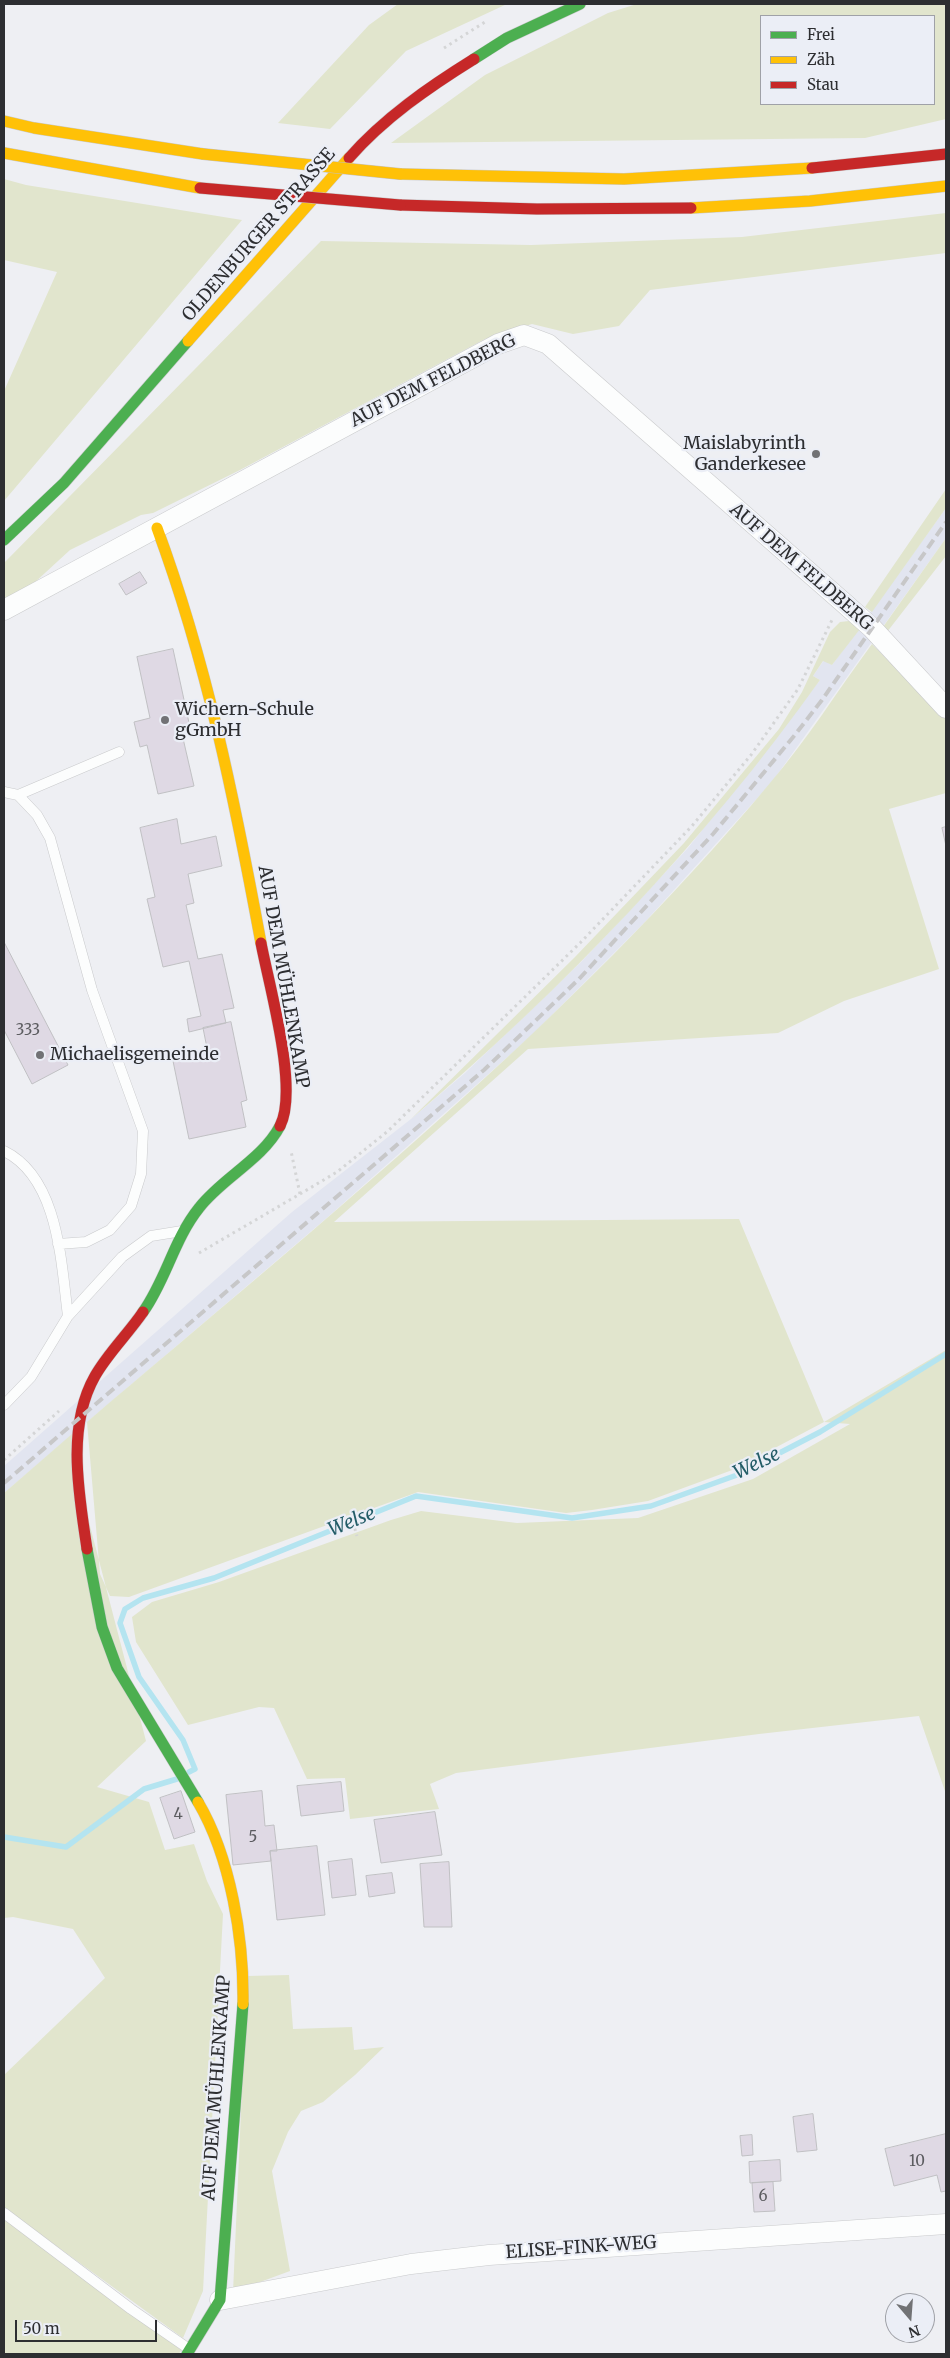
<!DOCTYPE html>
<html>
<head>
<meta charset="utf-8">
<style>
  body { margin:0 }
  #map { position:relative; width:950px; height:2358px; overflow:hidden; background:#eeeff3; font-family:Merriweather,serif }
  canvas { display:block }
  .frame { position:absolute; inset:0; border:5px solid #2d2e31; pointer-events:none }
  .legend { position:absolute; left:760px; top:15px; width:175px; height:90px; box-sizing:border-box; background:#ebeef6; border:1px solid #9fa1a7; margin:0; padding:6px 9px; list-style:none; font-size:15px; color:#2d2e31 }
  .legend li { display:flex; align-items:center; gap:10px; height:25px }
  .legend b { width:25px; border:1px solid #9fa1a7 }
  .north { position:absolute; left:885px; top:2293px; width:50px; height:50px; box-sizing:border-box; background:#ebeef6; border:1px solid #9fa1a7; border-radius:50%; rotate:162deg; font-size:14px; font-weight:700; line-height:20px; text-align:center; color:#2d2e31 }
  .north::after { content:''; display:block; margin:auto; width:18px; height:22px; background:#717275; clip-path:polygon(50% 0,100% 100%,50% 72%,0 100%) }
  .scale { position:absolute; left:15px; top:2320px; width:142px; height:22px; box-sizing:border-box; border:2px solid #2d2e31; border-top:0; padding-left:6px; font-size:15px; line-height:18px; white-space:nowrap; color:#2d2e31; -webkit-text-stroke:4px #ebeef6; paint-order:stroke }
</style>
</head>
<body>
<div id="map">
<canvas width="950" height="2358"></canvas>
<div class="frame"></div>
<ul class="legend">
<li><b style="height:6px;background:#4caf50"></b>Frei</li>
<li><b style="height:6px;background:#ffc107"></b>Zäh</li>
<li><b style="height:6px;background:#c62828"></b>Stau</li>
</ul>
<div class="north">N</div>
<div class="scale">50 m</div>
</div>
<script>
const ctx = document.querySelector('canvas').getContext('2d');
ctx.lineJoin = 'round';
function paint(path, color) { ctx.fillStyle = color; ctx.fill(path, 'evenodd'); }
function stroke(path, color, width, dash) { ctx.strokeStyle = color; ctx.lineWidth = width; ctx.lineCap = dash ? 'butt' : 'round'; ctx.setLineDash(dash || []); ctx.stroke(path); }
function drawText(font, color, halo, rows, align = 'center') {
  ctx.font = font + ' Merriweather,serif'; ctx.lineWidth = 4.5; ctx.setLineDash([]); ctx.textBaseline = 'middle'; ctx.strokeStyle = halo; ctx.fillStyle = color; for (const [text, x, y, turn = 0] of rows) {
    ctx.save(); ctx.translate(x, y); ctx.rotate((+turn || 0) * Math.PI / 180); ctx.textAlign = isNaN(turn) ? turn : align; if (halo) ctx.strokeText(text, 0, 0); ctx.fillText(text, 0, 0); ctx.restore();
  }
}
paint(new Path2D(`
  M 946,508 L 946,538 L 772,782 L 644,923 L 530,1037 L 329,1216 L 4,1493 L 4,1466 L 292,1212 L 411,1119 L 465,1073 L 582,961 L 688,848 L 820,680 L 813,676 L 824,660 L 832,665 Z`), '#e2e5f0');
paint(new Path2D(`
  M 398,4 L 507,4 L 406,51 L 330,129 L 278,123 L 369,25 Z
  M 637,4 L 946,4 L 946,119 L 865,138 L 391,143 L 485,75 L 608,13 ZM 761,16 L 934,16 L 934,104 L 761,104 Z
  M 4,179 L 26,185 L 242,220 L 4,501 L 4,391 L 57,272 L 4,260 Z
  M 946,213 L 946,253 L 650,290 L 619,326 L 573,334 L 532,324 L 485,339 L 240,470 L 153,513 L 141,515 L 70,550 L 33,584 L 4,602 L 4,563 L 321,241 L 531,245 L 742,237 Z
  M 946,489 L 946,508 L 872,612 L 865,607 Z
  M 946,538 L 946,556 L 887,632 L 883,627 Z
  M 849,621 L 860,629 L 832,665 L 823,661 L 813,676 L 820,680 C 704,843 563,989 411,1119 L 575,957 L 684,843 L 779,729 L 802,692 L 830,632 L 840,622 Z
  M 872,644 L 946,719 L 946,793 L 889,809 L 939,969 L 844,1001 L 778,1033 L 528,1049 L 334,1222 L 739,1219 L 824,1422 L 946,1350 L 946,1794 L 919,1716 L 759,1734 L 456,1773 L 430,1784 L 439,1809 L 350,1819 L 345,1778 L 307,1779 L 274,1708 L 259,1707 L 188,1725 L 136,1642 L 132,1617 L 152,1602 L 219,1582 L 391,1520 L 421,1511 L 517,1523 L 638,1518 L 753,1479 L 850,1424 L 824,1422 L 735,1469 L 648,1501 L 592,1510 L 566,1513 L 418,1492 L 129,1597 L 110,1596 L 100,1574 L 87,1422 C 324,1220 570,1023 770,783 C 807,740 838,690 872,644 Z
  M 72,1434 L 71,1453 L 146,1741 L 97,1787 L 149,1802 L 165,1850 L 194,1844 L 207,1881 L 223,1914 L 203,2291 L 183,2338 L 4,2208 L 4,2075 L 105,1978 L 73,1929 L 13,1917 L 4,1918 L 4,1493 Z
  M 289,1975 L 293,2029 L 352,2027 L 354,2050 L 384,2047 L 355,2075 L 323,2102 L 301,2111 L 288,2132 L 272,2171 L 290,2271 L 233,2292 L 247,1976 Z
  M 4,2219 L 181,2350 L 179,2354 L 4,2354 Z`), '#e1e5cd');
stroke(new Path2D(`
  M 189,1772 L 195,1769 L 183,1740 L 139,1677 L 120,1623 L 125,1609 L 143,1598 L 214,1578 L 416,1496 L 572,1518 L 651,1506 L 737,1475 L 820,1432 L 946,1354
  M 4,1837 L 66,1847 L 144,1789 L 177,1779`), '#b4e4f0', 5.5);
const building = new Path2D(`
  M 140,572 L 147,583 L 126,595 L 119,584 Z
  M 173,649 L 191,732 L 182,734 L 194,786 L 158,794 L 147,745 L 140,747 L 134,722 L 150,718 L 137,657 Z
  M 177,819 L 181,844 L 216,836 L 222,866 L 188,874 L 194,903 L 186,905 L 198,959 L 222,954 L 234,1008 L 223,1010 L 226,1023 L 189,1032 L 187,1019 L 201,1016 L 189,961 L 163,967 L 147,899 L 155,897 L 140,828 Z
  M 946,827 L 946,846 L 942,828 Z
  M 4,942 L 68,1065 L 32,1084 L 4,1030 Z
  M 231,1022 L 247,1100 L 241,1102 L 246,1127 L 189,1139 L 173,1061 L 201,1055 L 200,1050 L 207,1048 L 203,1028 Z
  M 341,1782 L 344,1811 L 301,1816 L 297,1786 Z
  M 181,1791 L 195,1832 L 174,1839 L 160,1798 Z
  M 262,1791 L 265,1826 L 274,1825 L 277,1851 L 270,1851 L 271,1861 L 233,1865 L 226,1795 Z
  M 435,1812 L 442,1855 L 381,1863 L 374,1820 Z
  M 317,1846 L 325,1915 L 277,1920 L 270,1851 Z
  M 352,1859 L 356,1895 L 332,1898 L 328,1862 Z
  M 449,1862 L 452,1927 L 424,1927 L 420,1864 Z
  M 392,1873 L 395,1893 L 369,1897 L 366,1876 Z
  M 813,2114 L 817,2150 L 797,2152 L 793,2117 Z
  M 946,2134 L 946,2191 L 941,2192 L 937,2175 L 894,2186 L 885,2149 Z
  M 752,2135 L 753,2155 L 742,2156 L 740,2136 Z
  M 780,2160 L 781,2181 L 750,2183 L 749,2162 Z
  M 773,2182 L 775,2211 L 754,2212 L 752,2183 Z`);
paint(building, '#dfd9e4');
stroke(building, '#c0c0c3', 1);
const lane = new Path2D(`
  M 4,792 L 18,795 L 37,815 L 50,838 L 92,990 L 143,1131 L 141,1174 L 131,1206 L 110,1230 L 86,1242 L 58,1244
  M 18,795 L 119,752
  M 4,1151 C 59,1178 61,1263 68,1316
  M 4,1405 L 31,1377 L 68,1316 L 122,1257 L 151,1236 L 182,1231
  M 4,2213 L 131,2309 L 189,2349`);
const street = new Path2D(`
  M 4,610 L 498,344 L 524,335 L 548,344 L 844,603 L 872,628 L 946,708
  M 220,2300 L 411,2264 L 489,2255 L 946,2224`);
const fast = new Path2D(`
  M 474,59 L 507,38 L 580,4
  M 4,540 L 64,483 L 188,341
  M 143,1312 C 166,1280 174,1239 199,1208 C 222,1178 262,1160 280,1126
  M 87,1549 L 102,1627 L 117,1668 L 198,1802
  M 187,2354 L 220,2300 L 243,2004`);
const slow = new Path2D(`
  M 4,121 L 34,128 L 203,154
  M 4,153 L 200,188
  M 400,174 L 624,179 L 812,168
  M 691,208 L 810,201 L 946,186
  M 188,341 L 349,158
  M 157,528 C 207,663 235,802 261,943
  M 198,1802 C 231,1858 244,1940 243,2004`);
const jam = new Path2D(`
  M 349,158 C 384,118 429,87 474,59
  M 812,168 L 946,154
  M 400,205 L 537,209 L 691,208
  M 261,943 C 269,986 299,1089 280,1126
  M 87,1549 C 79,1494 66,1427 95,1376 C 108,1353 128,1334 143,1312`);
stroke(lane, '#c9cacc', 11);
stroke(street, '#c9cacc', 21);
stroke(fast, '#c9cacc', 12);
stroke(slow, '#c9cacc', 12);
stroke(jam, '#c9cacc', 12);
stroke(new Path2D(`
  M 444,48 L 485,22
  M 300,1194 L 337,1172 L 388,1131 L 581,942 L 692,826 L 751,755 L 798,689 L 833,618
  M 199,1253 L 300,1194 L 291,1151
  M 4,1460 L 59,1411
  M 351,1516 L 357,1536`), '#d4d5d6', 3, [2.5, 4]);
stroke(lane, '#fcfdfd', 10);
stroke(street, '#fcfdfd', 20);
stroke(fast, '#4caf50', 11);
stroke(slow, '#ffc107', 11);
stroke(jam, '#c62828', 11);
stroke(new Path2D(`
  M 4,1483 L 484,1070 L 579,979 L 713,834 L 794,736 L 822,700 L 946,522`), '#c7c7c8', 4, [10, 5]);
const slowBridge = new Path2D(`
  M 203,154 L 400,174`);
const jamBridge = new Path2D(`
  M 200,188 L 400,205`);
stroke(slowBridge, '#c4c0bf', 12, []);
stroke(jamBridge, '#c4c0bf', 12, []);
stroke(slowBridge, '#ffc107', 11);
stroke(jamBridge, '#c62828', 11);
for (const [x, y, r, color] of [
  [816,454,5,"#717275"],
  [165,720,5,"#717275"],
  [40,1055,5,"#717275"]
]) { const dot = new Path2D(); dot.arc(x, y, r, 0, 2 * Math.PI); ctx.fillStyle = color; ctx.fill(dot); stroke(dot, '#ebeef6', 2); }
drawText('15px', '#5c5c60', null, [
  ["333",28,1031],
  ["4",178,1815],
  ["5",253,1838],
  ["10",917,2162],
  ["6",763,2197]
]);
drawText('18px', '#2d2e31', '#ebeef6', [
  ["OLDENBURGER STRASSE",259,235,-49],
  ["AUF DEM FELDBERG",433,381,-27],
  ["AUF DEM FELDBERG",801,567,41],
  ["AUF DEM MÜHLENKAMP",283,977,80],
  ["AUF DEM MÜHLENKAMP",217,2088,-86],
  ["ELISE-FINK-WEG",581,2248,-4]
]);
drawText('18px', '#2d2e31', '#ebeef6', [
  ["Maislabyrinth",806,444,"right"],
  ["Ganderkesee",806,465,"right"],
  ["Wichern-Schule",175,710],
  ["gGmbH",175,731],
  ["Michaelisgemeinde",50,1055]
], 'left');
drawText('italic 19px', '#235c67', '#ebeef6', [
  ["Welse",757,1464,-26],
  ["Welse",352,1522,-22]
]);
</script>
</body>
</html>
